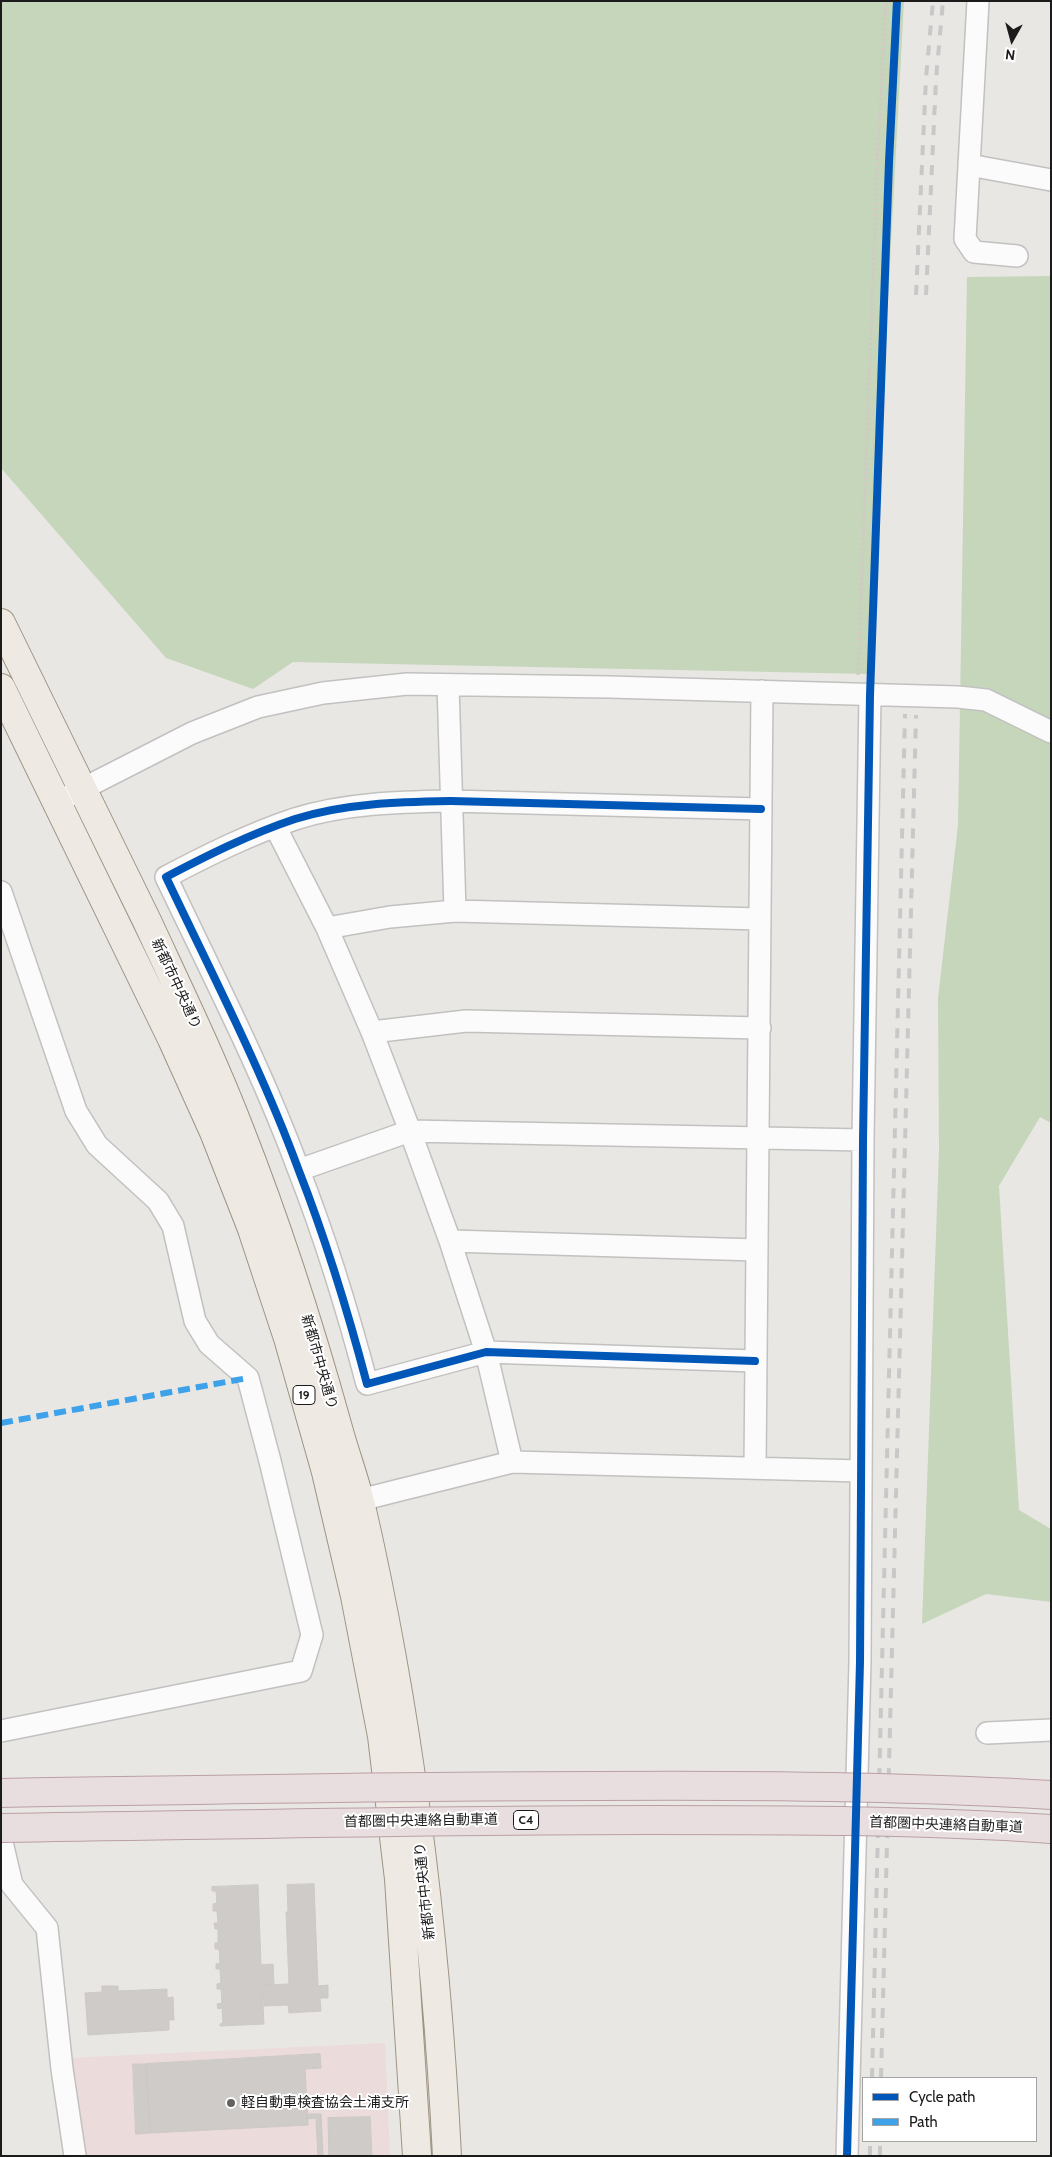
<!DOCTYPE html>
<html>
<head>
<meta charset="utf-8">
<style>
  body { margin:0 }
  #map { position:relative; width:1052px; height:2157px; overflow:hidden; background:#e9e7e4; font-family:Cabin,sans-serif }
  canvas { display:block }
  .frame { position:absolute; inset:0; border:2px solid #1b1b1b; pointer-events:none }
  .legend { position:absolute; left:862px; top:2077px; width:175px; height:65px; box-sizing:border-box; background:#fff; border:1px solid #a4a4a4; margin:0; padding:6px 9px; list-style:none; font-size:15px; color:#1b1b1b }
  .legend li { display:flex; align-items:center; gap:10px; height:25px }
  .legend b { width:25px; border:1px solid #a4a4a4 }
  .north { position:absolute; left:987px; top:15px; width:50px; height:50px; -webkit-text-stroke:4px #fff; paint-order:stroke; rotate:187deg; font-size:14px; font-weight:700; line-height:20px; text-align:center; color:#1b1b1b }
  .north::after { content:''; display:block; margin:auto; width:18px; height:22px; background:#1b1b1b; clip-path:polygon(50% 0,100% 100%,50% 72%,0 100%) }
</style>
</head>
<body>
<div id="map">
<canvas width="1052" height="2157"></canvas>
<div class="frame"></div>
<ul class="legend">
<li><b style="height:6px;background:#0057b8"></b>Cycle path</li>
<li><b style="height:6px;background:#3da2ea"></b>Path</li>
</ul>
<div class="north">N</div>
</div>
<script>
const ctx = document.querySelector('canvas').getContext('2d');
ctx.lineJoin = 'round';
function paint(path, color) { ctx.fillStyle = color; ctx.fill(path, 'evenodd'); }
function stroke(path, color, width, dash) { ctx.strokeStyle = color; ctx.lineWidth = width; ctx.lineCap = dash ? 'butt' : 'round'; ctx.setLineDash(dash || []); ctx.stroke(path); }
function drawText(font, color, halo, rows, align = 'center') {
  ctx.font = font + ' Cabin,"Noto Sans JP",sans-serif'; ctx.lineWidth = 4; ctx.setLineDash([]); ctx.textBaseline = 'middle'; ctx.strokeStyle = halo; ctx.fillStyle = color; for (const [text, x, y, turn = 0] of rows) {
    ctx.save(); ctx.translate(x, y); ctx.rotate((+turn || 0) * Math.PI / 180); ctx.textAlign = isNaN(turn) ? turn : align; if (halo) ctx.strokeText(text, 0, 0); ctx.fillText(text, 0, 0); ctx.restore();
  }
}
paint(new Path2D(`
  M 385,2043 L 390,2156 L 82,2156 L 69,2058 Z`), '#ebdbda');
paint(new Path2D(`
  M 1,1 L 904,1 L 868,674 L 293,662 L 253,689 L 166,658 L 1,468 Z
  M 1051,276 L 1051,1123 L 1040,1117 L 999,1186 L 1019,1510 L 1051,1529 L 1051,1602 L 986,1594 L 922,1624 L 939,1151 L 938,998 L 958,825 L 967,277 Z`), '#c5d6bb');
const building = new Path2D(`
  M 314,1884 L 318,1986 L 328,1985 L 328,1998 L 320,1998 L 321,2011 L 289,2013 L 288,2005 L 264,2006 L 263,1985 L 289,1984 L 286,1912 L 288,1912 L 287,1885 Z
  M 258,1885 L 261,1965 L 273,1964 L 274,1984 L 262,1985 L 264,2024 L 220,2026 L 220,2024 L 223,2023 L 222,2008 L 218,2009 L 217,2004 L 222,2003 L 221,1989 L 217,1989 L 217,1984 L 221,1983 L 220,1969 L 216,1969 L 216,1964 L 220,1963 L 219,1949 L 215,1949 L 215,1943 L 218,1943 L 218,1929 L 215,1929 L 214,1923 L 218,1923 L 217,1911 L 213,1911 L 213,1904 L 217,1903 L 216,1891 L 212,1891 L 212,1887 Z
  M 102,1986 L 118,1986 L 118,1991 L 167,1989 L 167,1998 L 173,1997 L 174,2020 L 169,2020 L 169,2030 L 88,2035 L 85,1993 L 102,1992 Z
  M 320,2054 L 321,2068 L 305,2069 L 308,2125 L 150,2133 L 146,2064 Z
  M 133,2064 L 146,2064 L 150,2133 L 136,2134 Z
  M 307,2114 L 321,2114 L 323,2156 L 318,2156 L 316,2118 L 307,2119 Z
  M 370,2117 L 372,2156 L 329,2156 L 328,2118 Z`);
paint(building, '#cecbc8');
stroke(building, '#ccc9c5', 1);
const minor = new Path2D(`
  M 978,1 L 965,239 L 974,252 L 1017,256
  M 969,165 L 1051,180
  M 448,685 L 455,911
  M 57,802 L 192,733 L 258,707 L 323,693 L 407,684 L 609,687 L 958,697 L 986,700 L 1051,732
  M 275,826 L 327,928 L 372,1032 L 410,1131 L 450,1241 L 486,1352 L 512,1462
  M 1,892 L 76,1111 L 97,1145 L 158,1201 L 173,1226 L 195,1321 L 209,1344 L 248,1378 L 270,1461 L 312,1635 L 301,1671 L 1,1731
  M 327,928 L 390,917 L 455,911 L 760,919
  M 372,1032 L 466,1021 L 760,1028
  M 299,1170 L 410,1131 L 863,1140
  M 450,1241 L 757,1250
  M 755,1361 L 486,1352 L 367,1384 C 348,1312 326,1240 299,1171 C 262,1070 212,974 166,877 C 208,855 250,834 295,819 C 345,803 400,802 451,801 L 761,809
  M 755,1468 L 762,691
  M 360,1500 L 512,1462 L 861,1471
  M 987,1733 L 1051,1730
  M 1,1838 L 12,1885 L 47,1928 L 62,2069 L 75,2156
  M 847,2156 L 860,1662 L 863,1140 L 870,695`);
const primary = new Path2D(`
  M 1,623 C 50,722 99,821 147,921 C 179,990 212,1058 239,1128 C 278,1227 310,1327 338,1428 C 345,1454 355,1480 361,1506 C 410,1719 436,1937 447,2156
  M 1,688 L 172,1039 L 214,1132 L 252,1229 L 288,1338 L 326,1472 L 355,1596 L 382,1736 L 399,1879 L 417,2156`);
stroke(minor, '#c2c1c0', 24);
stroke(primary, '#9d9383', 30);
stroke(new Path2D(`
  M 858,675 L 878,144 L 886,1`), '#d4c7c5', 3, [2.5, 2.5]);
stroke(minor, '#fcfbfb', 21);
stroke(primary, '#eeeae3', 28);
stroke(new Path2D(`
  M 916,295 L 926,78 L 933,1
  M 926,295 L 936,79 L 943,1
  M 872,2078 L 905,714
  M 881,2078 L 916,715
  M 870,2156 L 870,2141
  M 880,2156 L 880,2141`), '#c9c8c8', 4, [10, 10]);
const motorwayBridge = new Path2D(`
  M 1,1793 C 200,1790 399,1786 597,1786 C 748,1785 900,1786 1051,1795
  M 1,1828 C 218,1825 434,1820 650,1820 C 783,1820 918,1820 1051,1829`);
stroke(motorwayBridge, '#bb9ea6', 30, []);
stroke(motorwayBridge, '#e8dedf', 28);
stroke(new Path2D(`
  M 1,1423 L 248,1378`), '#3da2ea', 6, [12, 6]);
stroke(new Path2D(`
  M 755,1361 L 486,1352 L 367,1384 C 348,1312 326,1240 299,1171 C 262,1070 212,974 166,877 C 208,855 250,834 295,819 C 345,803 400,802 451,801 L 761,809
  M 847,2156 L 860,1662 L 863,1140 L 870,695 L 889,162 L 897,1`), '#0057b8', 8);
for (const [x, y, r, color] of [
  [231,2103,5,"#636261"]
]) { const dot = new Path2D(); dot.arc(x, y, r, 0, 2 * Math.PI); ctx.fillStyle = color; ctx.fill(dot); stroke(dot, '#fff', 2); }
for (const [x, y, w] of [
  [304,1395,22],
  [526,1820,25]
]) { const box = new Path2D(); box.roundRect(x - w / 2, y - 9.5, w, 19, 4); ctx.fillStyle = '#fff'; ctx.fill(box); stroke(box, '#1b1b1b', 1); }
drawText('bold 12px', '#1b1b1b', null, [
  ["19",304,1395],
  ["C4",526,1820]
]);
drawText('14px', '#1b1b1b', '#fff', [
  ["新都市中央通り",176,984,65],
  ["新都市中央通り",319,1362,74],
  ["首都圏中央連絡自動車道",421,1821,-1],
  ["首都圏中央連絡自動車道",946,1825,2],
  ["新都市中央通り",425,1891,-96]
]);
drawText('14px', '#1b1b1b', '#fff', [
  ["軽自動車検査協会土浦支所",241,2103]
], 'left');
</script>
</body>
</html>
